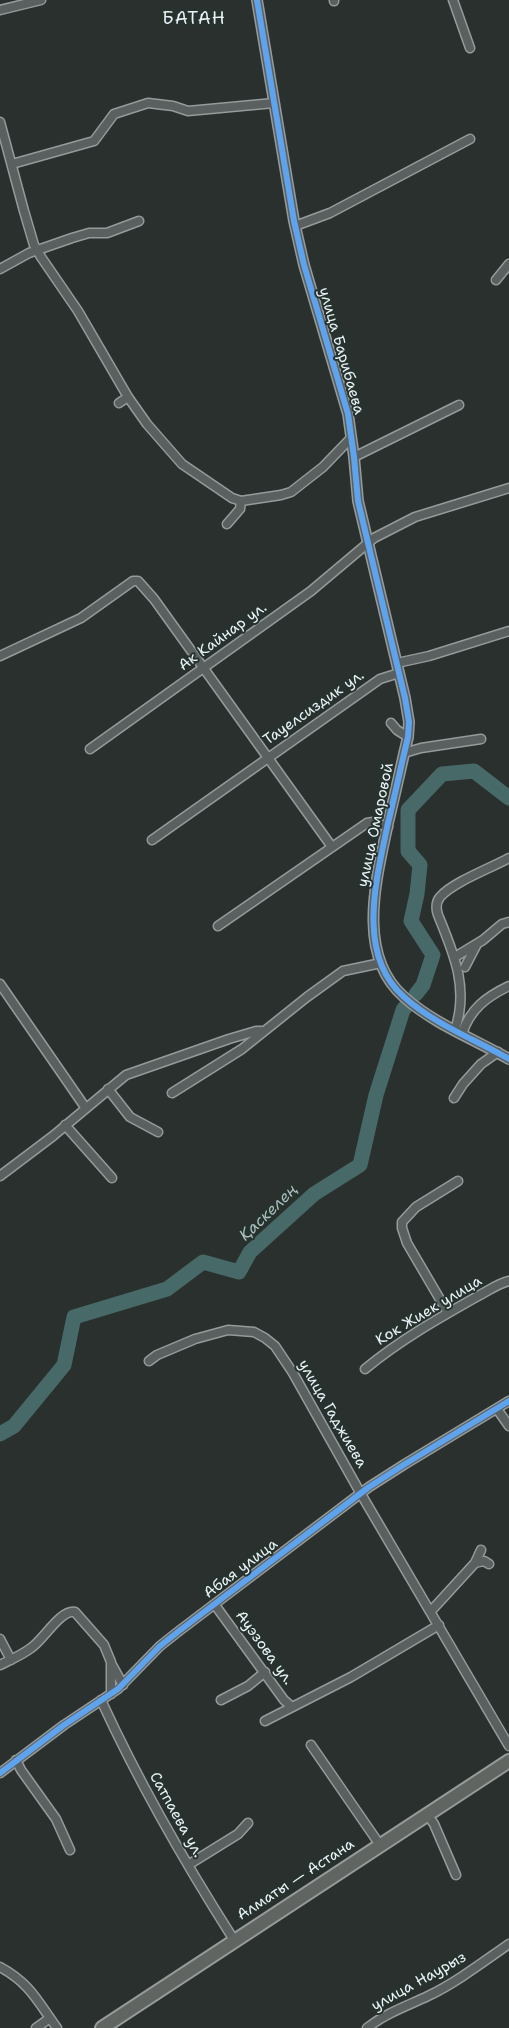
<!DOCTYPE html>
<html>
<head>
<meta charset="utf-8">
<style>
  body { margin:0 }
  canvas { display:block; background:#29302d }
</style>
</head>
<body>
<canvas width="509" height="2028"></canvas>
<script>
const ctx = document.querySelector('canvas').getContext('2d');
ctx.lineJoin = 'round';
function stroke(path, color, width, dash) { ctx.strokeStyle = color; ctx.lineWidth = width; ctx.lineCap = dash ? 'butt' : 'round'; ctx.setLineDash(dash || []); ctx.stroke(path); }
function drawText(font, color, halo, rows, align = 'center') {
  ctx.font = font + ' "Shantell Sans",sans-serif'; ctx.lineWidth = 4; ctx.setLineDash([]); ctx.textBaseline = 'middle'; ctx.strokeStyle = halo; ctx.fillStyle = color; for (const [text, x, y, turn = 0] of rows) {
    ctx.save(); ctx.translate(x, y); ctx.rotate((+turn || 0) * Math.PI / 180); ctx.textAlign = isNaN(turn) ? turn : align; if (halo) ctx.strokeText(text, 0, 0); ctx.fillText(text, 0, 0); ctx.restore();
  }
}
stroke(new Path2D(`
  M 416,994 L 423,985 L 433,955 L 411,921 L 417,894 L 420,865 L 408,851 L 408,810 L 442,774 L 474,771 L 509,798
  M 0,1434 L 14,1426 L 64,1365 L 74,1317 L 167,1289 L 203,1262 L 239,1272 L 250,1252 L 314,1194 L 360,1165 L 376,1095 L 403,1010 L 407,1005`), '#476968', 15);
const minor = new Path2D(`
  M 334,0 L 334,1
  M 453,0 L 470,48
  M 0,10 L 41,0
  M 0,122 L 24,211 L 34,245 L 41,257 L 78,311 L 128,397 L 147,424 L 182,464 L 232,498 L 241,501 L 281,495 L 291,492 L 323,467 L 351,438
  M 12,164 L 94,141 L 114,114 L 148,103 L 173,106 L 188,111 L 274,103
  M 295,226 L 330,213 L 470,139
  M 0,269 L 29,253 L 72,238 L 89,233 L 107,233 L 139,221
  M 496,280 L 509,264
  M 119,403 L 128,397
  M 354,457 L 459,405
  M 227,524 L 240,509 L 241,501
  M 0,656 L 81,618 L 133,581 L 138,581 L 154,599 L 332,847
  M 397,663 L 429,656 L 509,631
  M 391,723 L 397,730 L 408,737
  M 90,749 L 311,591 L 374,538 L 415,517 L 509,488
  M 404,753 L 421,748 L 481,739
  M 152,840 L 380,679 L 399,673
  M 218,926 L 367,823 L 373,822 L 388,827
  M 455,957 L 483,940 L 502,924 L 509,922
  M 465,967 L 477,944
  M 0,984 L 85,1107
  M 455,1030 C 469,988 454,954 438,915 C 436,909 436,902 440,897 C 453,882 491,868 509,858
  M 462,1034 C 470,1009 486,997 509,986
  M 108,1089 L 130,1117 L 158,1132
  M 172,1093 L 242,1049 L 307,997 L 343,971 L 381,963
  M 454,1098 L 463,1084 L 481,1064 L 498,1052
  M 65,1125 L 112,1178
  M 0,1176 L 53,1136 L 126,1075 L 229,1039 L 256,1031 L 264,1031
  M 448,1313 L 407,1243 L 402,1228 L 402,1222 L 416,1207 L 458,1181
  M 149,1361 L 157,1355 L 195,1339 L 228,1330 L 254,1332 L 265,1338 L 275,1346 L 293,1373 L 361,1494 L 509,1746
  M 365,1369 C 400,1340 439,1318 478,1296 C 488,1291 499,1283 509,1281
  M 497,1409 L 509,1426
  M 475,1563 L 484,1561 L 489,1564
  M 215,1605 L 284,1700 L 291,1706
  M 431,1611 L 475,1563 L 481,1550
  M 0,1639 L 11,1660
  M 0,1665 C 10,1660 22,1655 31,1648 C 44,1639 61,1609 75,1612 L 104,1645 L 111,1662 L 111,1694
  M 112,1665 L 123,1685
  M 101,1700 C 139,1783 185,1863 234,1940
  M 221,1700 L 248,1686 L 265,1672
  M 265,1721 L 351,1677 L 439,1625
  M 311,1745 L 380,1845
  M 16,1760 L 21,1770 L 56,1819 L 70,1850
  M 0,1773 L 64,1725 L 118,1689 L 160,1646 L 179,1631 L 369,1487 L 405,1464 L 509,1401
  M 427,1814 L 434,1824 L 456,1875
  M 188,1865 L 238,1834 L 248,1823
  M 0,1967 C 30,1983 38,2002 57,2028
  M 36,2028 L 50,2018
  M 367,2028 C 386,2013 407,2006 428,1996 C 457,1982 483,1962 509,1944`);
const tertiary = new Path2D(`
  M 257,0 L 294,221 L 304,265 L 348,414 L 354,457 L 358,501 L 405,698 L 409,722 L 408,737 C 401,766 395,795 388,823 C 377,877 355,954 404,997 C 434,1024 474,1039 509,1059`);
const trunk = new Path2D(`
  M 102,2028 L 509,1761`);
stroke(minor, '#959a9a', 11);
stroke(tertiary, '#959a9a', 12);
stroke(trunk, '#959a9a', 16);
stroke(minor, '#5a6060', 8);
stroke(tertiary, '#5a6060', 9);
stroke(trunk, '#606562', 12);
stroke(new Path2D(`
  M 257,0 L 294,221 L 304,265 L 348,414 L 354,457 L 358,501 L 405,698 L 409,722 L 408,737 C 401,766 395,795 388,823 C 377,877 355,954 404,997 C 434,1024 474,1039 509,1059
  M 0,1773 L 64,1725 L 118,1689 L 160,1646 L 179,1631 L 369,1487 L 405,1464 L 509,1401`), '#60a3ed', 6);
drawText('15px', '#e8f1f8', '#26332d', [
  ["улица Барибаева",341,351,74],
  ["Ак Кайнар ул.",223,637,-36],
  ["Тауелсиздик ул.",314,708,-35],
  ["улица Омаровой",376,825,-78],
  ["Кок Жиек улица",429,1311,-31],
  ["улица Гаджиева",332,1414,60],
  ["Абая улица",241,1569,-37],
  ["Ауэзова ул.",264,1648,54],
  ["Сатпаева ул.",176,1815,61],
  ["Алматы — Астана",296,1880,-33],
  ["улица Наурыз",419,1982,-29]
]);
drawText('italic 16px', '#a9bdc1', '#26332d', [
  ["Қаскелең",269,1213,-44]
]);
ctx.letterSpacing = '1px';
drawText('18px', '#e8f1f8', '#26332d', [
  ["БАТАН",194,19]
]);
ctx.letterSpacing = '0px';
</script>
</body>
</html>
